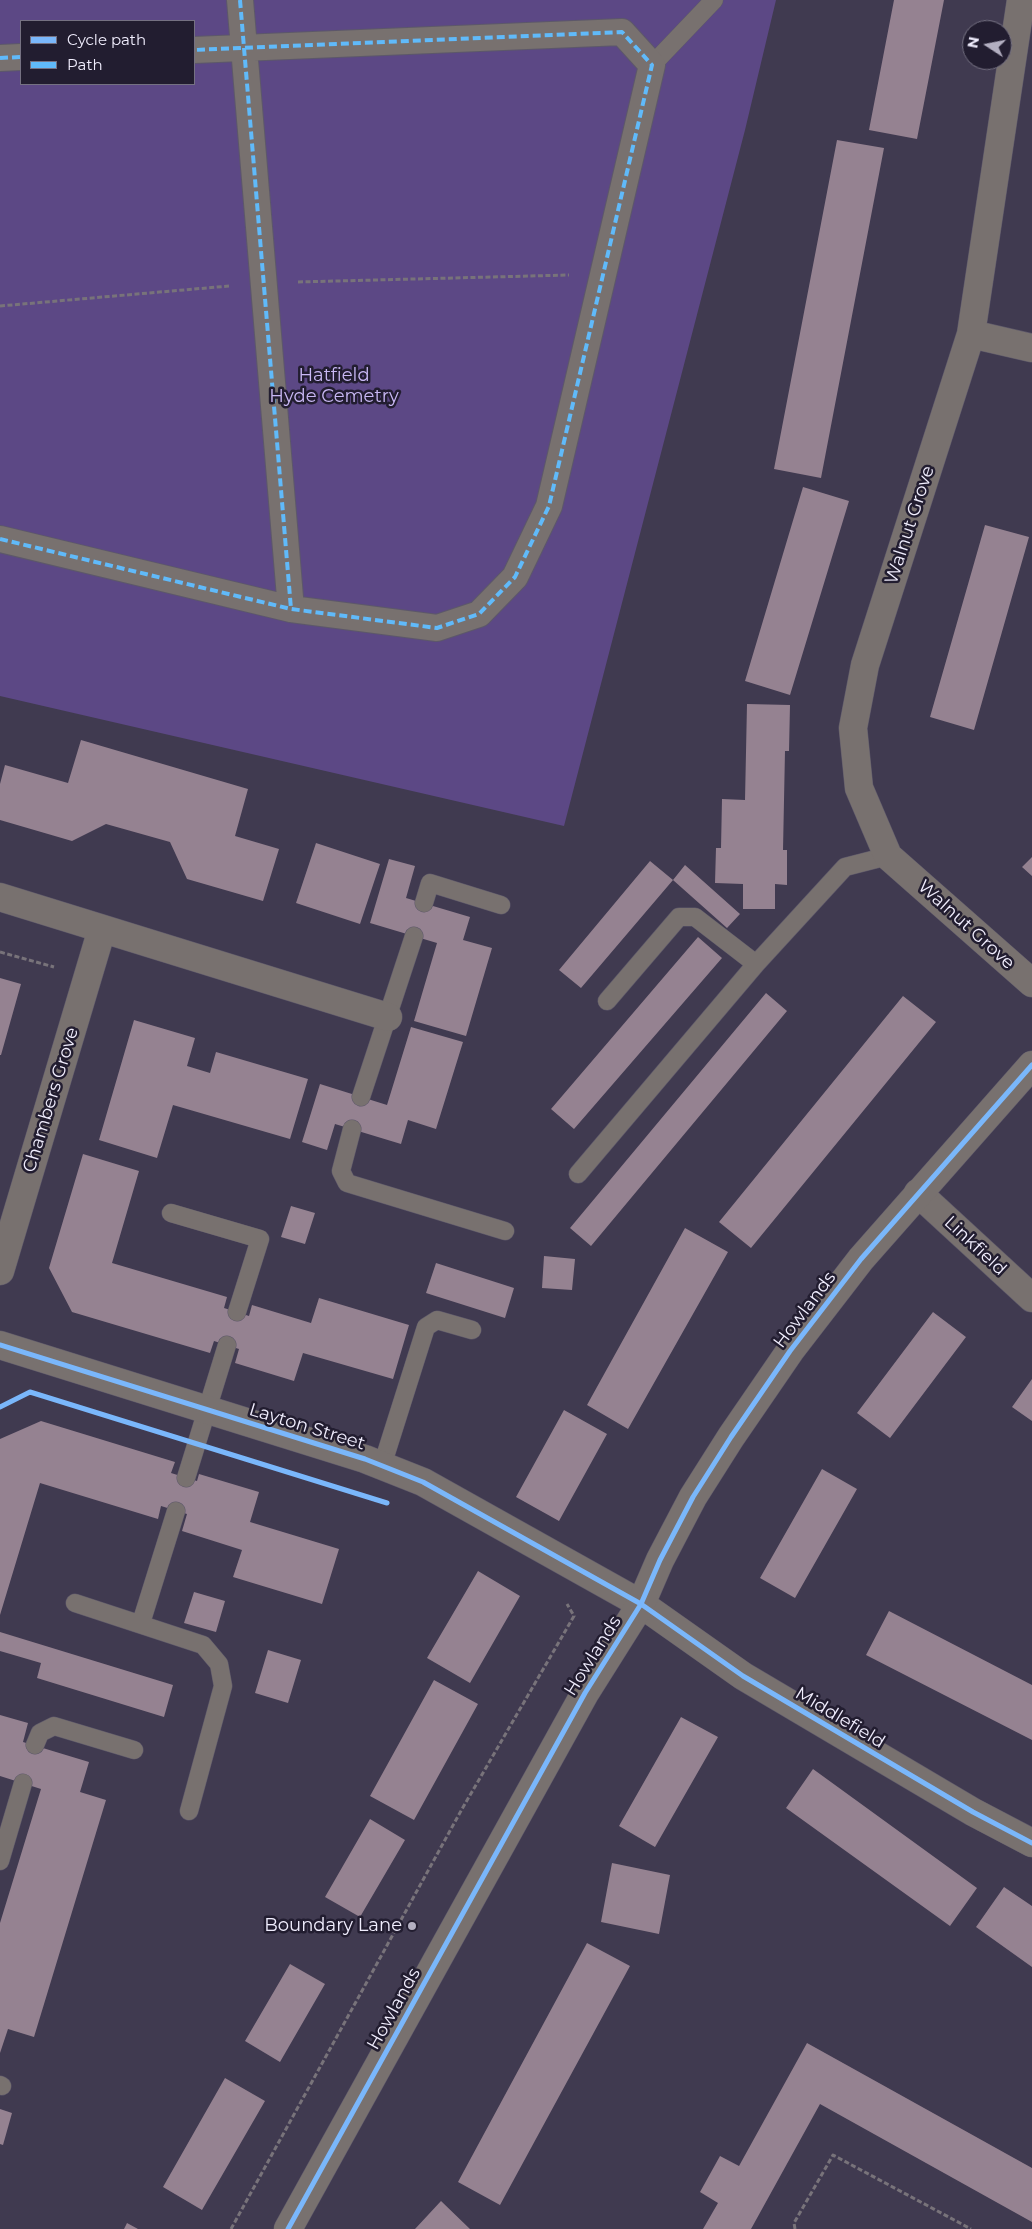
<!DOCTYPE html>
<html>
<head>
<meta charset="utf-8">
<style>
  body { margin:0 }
  #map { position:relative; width:1032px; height:2229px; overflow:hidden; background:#403a50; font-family:Montserrat,sans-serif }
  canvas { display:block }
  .legend { position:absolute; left:20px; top:20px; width:175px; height:65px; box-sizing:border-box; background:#221d30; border:1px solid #757182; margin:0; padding:6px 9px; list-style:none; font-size:15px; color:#f1eefe }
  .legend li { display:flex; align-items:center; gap:10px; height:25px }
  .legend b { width:25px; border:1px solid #757182 }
  .north { position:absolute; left:962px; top:20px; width:50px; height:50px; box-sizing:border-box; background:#221d30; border:1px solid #757182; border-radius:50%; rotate:281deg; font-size:14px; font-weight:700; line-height:20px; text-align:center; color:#f1eefe }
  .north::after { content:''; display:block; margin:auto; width:18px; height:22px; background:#b3afc1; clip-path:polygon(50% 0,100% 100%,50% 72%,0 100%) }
</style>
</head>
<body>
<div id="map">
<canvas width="1032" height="2229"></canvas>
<ul class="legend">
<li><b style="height:6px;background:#7ab7fb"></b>Cycle path</li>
<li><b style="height:6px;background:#60bafa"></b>Path</li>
</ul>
<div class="north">N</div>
</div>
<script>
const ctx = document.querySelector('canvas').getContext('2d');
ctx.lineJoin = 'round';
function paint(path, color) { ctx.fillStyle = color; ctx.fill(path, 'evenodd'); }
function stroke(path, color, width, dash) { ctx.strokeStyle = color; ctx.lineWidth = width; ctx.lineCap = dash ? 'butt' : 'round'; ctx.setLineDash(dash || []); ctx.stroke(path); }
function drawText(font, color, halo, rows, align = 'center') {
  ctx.font = font + ' Montserrat,sans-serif'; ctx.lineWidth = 5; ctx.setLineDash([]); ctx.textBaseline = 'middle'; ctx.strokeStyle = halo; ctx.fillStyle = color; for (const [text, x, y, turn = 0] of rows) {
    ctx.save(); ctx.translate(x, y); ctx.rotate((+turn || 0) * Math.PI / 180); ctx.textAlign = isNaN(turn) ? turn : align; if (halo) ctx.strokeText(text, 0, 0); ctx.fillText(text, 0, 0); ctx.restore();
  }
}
paint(new Path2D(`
  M 0,0 L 776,0 L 745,130 L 564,826 L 0,696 ZM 21,21 L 194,21 L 194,84 L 21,84 Z`), '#5c4885');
paint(new Path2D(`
  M 894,0 L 944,0 L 917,139 L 869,130 Z
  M 837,140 L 884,148 L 821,478 L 774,469 Z
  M 803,487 L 849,501 L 790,695 L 745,681 Z
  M 985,525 L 1029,537 L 974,730 L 930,717 Z
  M 747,704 L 790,705 L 789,751 L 785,751 L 783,850 L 787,850 L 787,885 L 775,884 L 775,909 L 743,909 L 743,884 L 715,883 L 716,848 L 721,848 L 722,799 L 745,800 Z
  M 81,740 L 248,789 L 235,836 L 279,849 L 263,901 L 187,879 L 170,842 L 106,824 L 72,841 L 0,820 L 0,784 L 5,765 L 68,783 Z
  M 316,843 L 380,864 L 360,924 L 296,903 Z
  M 1032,857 L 1032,876 L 1022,867 Z
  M 389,859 L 415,866 L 406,898 L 470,917 L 463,940 L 492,948 L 466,1036 L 414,1021 L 437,943 L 370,923 Z
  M 650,861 L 673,880 L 685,865 L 740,914 L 727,928 L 673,880 L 581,988 L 559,970 Z
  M 698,937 L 722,958 L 574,1129 L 551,1109 Z
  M 0,978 L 21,984 L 1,1055 L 0,1055 Z
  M 766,993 L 787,1011 L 591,1246 L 570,1228 Z
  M 903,996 L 936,1022 L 751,1248 L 719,1222 Z
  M 134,1020 L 195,1038 L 187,1066 L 210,1073 L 216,1052 L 308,1079 L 290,1139 L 173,1105 L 157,1158 L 99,1140 Z
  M 411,1027 L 463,1042 L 436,1129 L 408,1120 L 401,1144 L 335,1124 L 327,1150 L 302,1142 L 320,1084 L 387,1105 Z
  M 83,1154 L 139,1171 L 112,1263 L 227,1297 L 224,1308 L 249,1316 L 252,1305 L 311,1323 L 319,1298 L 409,1325 L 393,1379 L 303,1353 L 294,1381 L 235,1363 L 239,1349 L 214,1341 L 210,1353 L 72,1312 L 49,1268 Z
  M 291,1206 L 315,1213 L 305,1244 L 281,1237 Z
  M 685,1228 L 728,1252 L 628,1429 L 587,1405 Z
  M 544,1256 L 575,1259 L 572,1290 L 542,1288 Z
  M 436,1263 L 514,1288 L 505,1318 L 426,1293 Z
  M 933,1312 L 966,1337 L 890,1438 L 857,1413 Z
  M 1032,1379 L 1032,1421 L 1012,1407 Z
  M 564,1410 L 607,1434 L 559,1521 L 516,1497 Z
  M 41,1421 L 175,1462 L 171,1473 L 197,1481 L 199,1474 L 259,1492 L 250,1522 L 339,1549 L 322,1604 L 233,1577 L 242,1550 L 182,1531 L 187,1514 L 161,1506 L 158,1519 L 40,1483 L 0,1615 L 0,1439 Z
  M 822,1469 L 857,1489 L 795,1598 L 760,1578 Z
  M 478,1571 L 520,1596 L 470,1683 L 427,1658 Z
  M 194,1592 L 225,1601 L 216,1632 L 184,1623 Z
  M 889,1611 L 1032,1685 L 1032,1740 L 866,1655 Z
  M 0,1632 L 173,1685 L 164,1717 L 37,1678 L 41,1663 L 0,1651 Z
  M 268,1650 L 301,1660 L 288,1703 L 255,1693 Z
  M 434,1680 L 478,1704 L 414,1820 L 370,1796 Z
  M 0,1715 L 28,1723 L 23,1742 L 89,1762 L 80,1792 L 106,1800 L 34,2037 L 8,2029 L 0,2053 L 0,1923 L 41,1789 L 0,1776 Z
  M 681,1717 L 718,1737 L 655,1847 L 619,1826 Z
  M 813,1769 L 977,1888 L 950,1926 L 786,1808 Z
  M 370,1819 L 405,1840 L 360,1917 L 325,1897 Z
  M 612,1863 L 670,1875 L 659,1934 L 601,1922 Z
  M 1004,1887 L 1032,1906 L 1032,1967 L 976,1927 Z
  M 587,1943 L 630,1966 L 500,2205 L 458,2182 Z
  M 290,1964 L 325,1984 L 280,2062 L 245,2041 Z
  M 807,2043 L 1032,2168 L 1032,2222 L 820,2104 L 751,2229 L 703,2229 L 718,2203 L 700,2192 L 720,2156 L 739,2166 Z
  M 225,2078 L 265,2101 L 202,2210 L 163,2187 Z
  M 0,2109 L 12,2113 L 3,2145 L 0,2144 Z
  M 441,2201 L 470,2229 L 415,2229 Z
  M 127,2223 L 138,2229 L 124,2229 Z`), '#958291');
const service = new Path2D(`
  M 652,65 L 714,0
  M 424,903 L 430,883 L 501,905
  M 607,1001 L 679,917 L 695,917 L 756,964
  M 361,1097 L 414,936
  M 352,1129 L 341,1171 L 347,1183 L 505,1231
  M 578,1174 L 756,964 L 845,867 L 888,856
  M 171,1213 L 260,1239 L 237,1312
  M 382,1466 L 426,1327 L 437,1320 L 472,1330
  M 186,1478 L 227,1345
  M 75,1603 L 203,1645 L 219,1664 L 223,1686 L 189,1811
  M 141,1623 L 176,1511
  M 35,1745 L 40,1733 L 54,1726 L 134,1750
  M 0,1861 L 23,1783
  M 0,2085 L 2,2086`);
const pedestrian = new Path2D(`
  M 240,0 L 291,609
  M 0,58 L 21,57
  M 0,539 L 291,609 L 437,628 L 479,614 L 515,577 L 549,506 L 652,65 L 622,32 L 194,50`);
const minor = new Path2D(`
  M 1021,0 L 971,334 L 865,665 L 853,728 L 859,788 L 888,856 L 1032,983
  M 971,334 L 1032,348
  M 0,897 L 388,1017
  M 918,1193 L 1032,1298
  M 0,1271 L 102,929
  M 0,1345 L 365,1459 L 423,1482 L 641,1604 L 743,1676 L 973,1812 L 1032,1843`);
const tertiary = new Path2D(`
  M 288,2229 L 585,1693 L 641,1604 L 660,1560 L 693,1497 L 731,1437 L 790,1351 L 861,1259 L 1032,1065`);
stroke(service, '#5d586a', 19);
stroke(pedestrian, '#5d586a', 28);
stroke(minor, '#5d586a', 29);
stroke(tertiary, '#5d586a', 29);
stroke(new Path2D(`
  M 298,282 L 569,275
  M 0,306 L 229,286
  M 0,952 L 54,967
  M 231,2229 L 462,1809 L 574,1616 L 567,1604
  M 795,2229 L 794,2223 L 833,2155 L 971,2229`), '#78737a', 3, [5, 2.5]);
stroke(service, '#78716f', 18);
stroke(pedestrian, '#78716f', 26);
stroke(minor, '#78716f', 28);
stroke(tertiary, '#78716f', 28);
stroke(new Path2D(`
  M 240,0 L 291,609
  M 0,58 L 21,57
  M 0,539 L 291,609 L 437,628 L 479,614 L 515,577 L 549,506 L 652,65 L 622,32 L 194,50`), '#60bafa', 4, [8, 4]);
stroke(new Path2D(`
  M 0,1345 L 365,1459 L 423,1482 L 641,1604 L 743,1676 L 973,1812 L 1032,1843
  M 0,1407 L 30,1392 L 387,1503
  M 288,2229 L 585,1693 L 641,1604 L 660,1560 L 693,1497 L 731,1437 L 790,1351 L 861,1259 L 1032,1065`), '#7ab7fb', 5);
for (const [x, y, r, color] of [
  [412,1926,5,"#b3afc1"]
]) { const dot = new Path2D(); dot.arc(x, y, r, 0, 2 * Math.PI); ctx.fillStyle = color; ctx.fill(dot); stroke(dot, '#221d30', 2); }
drawText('18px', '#c9b8f4', '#221d30', [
  ["Hatfield",334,376],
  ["Hyde Cemetry",334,397]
]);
drawText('18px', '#f1eefe', '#221d30', [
  ["Walnut Grove",910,525,-72],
  ["Walnut Grove",966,925,42],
  ["Chambers Grove",51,1100,-73],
  ["Linkfield",975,1246,43],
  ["Howlands",805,1310,-53],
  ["Layton Street",307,1427,17],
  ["Howlands",593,1656,-58],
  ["Middlefield",840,1718,31],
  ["Howlands",394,2009,-61]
]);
drawText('18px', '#f1eefe', '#221d30', [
  ["Boundary Lane",402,1926]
], 'right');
</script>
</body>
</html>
